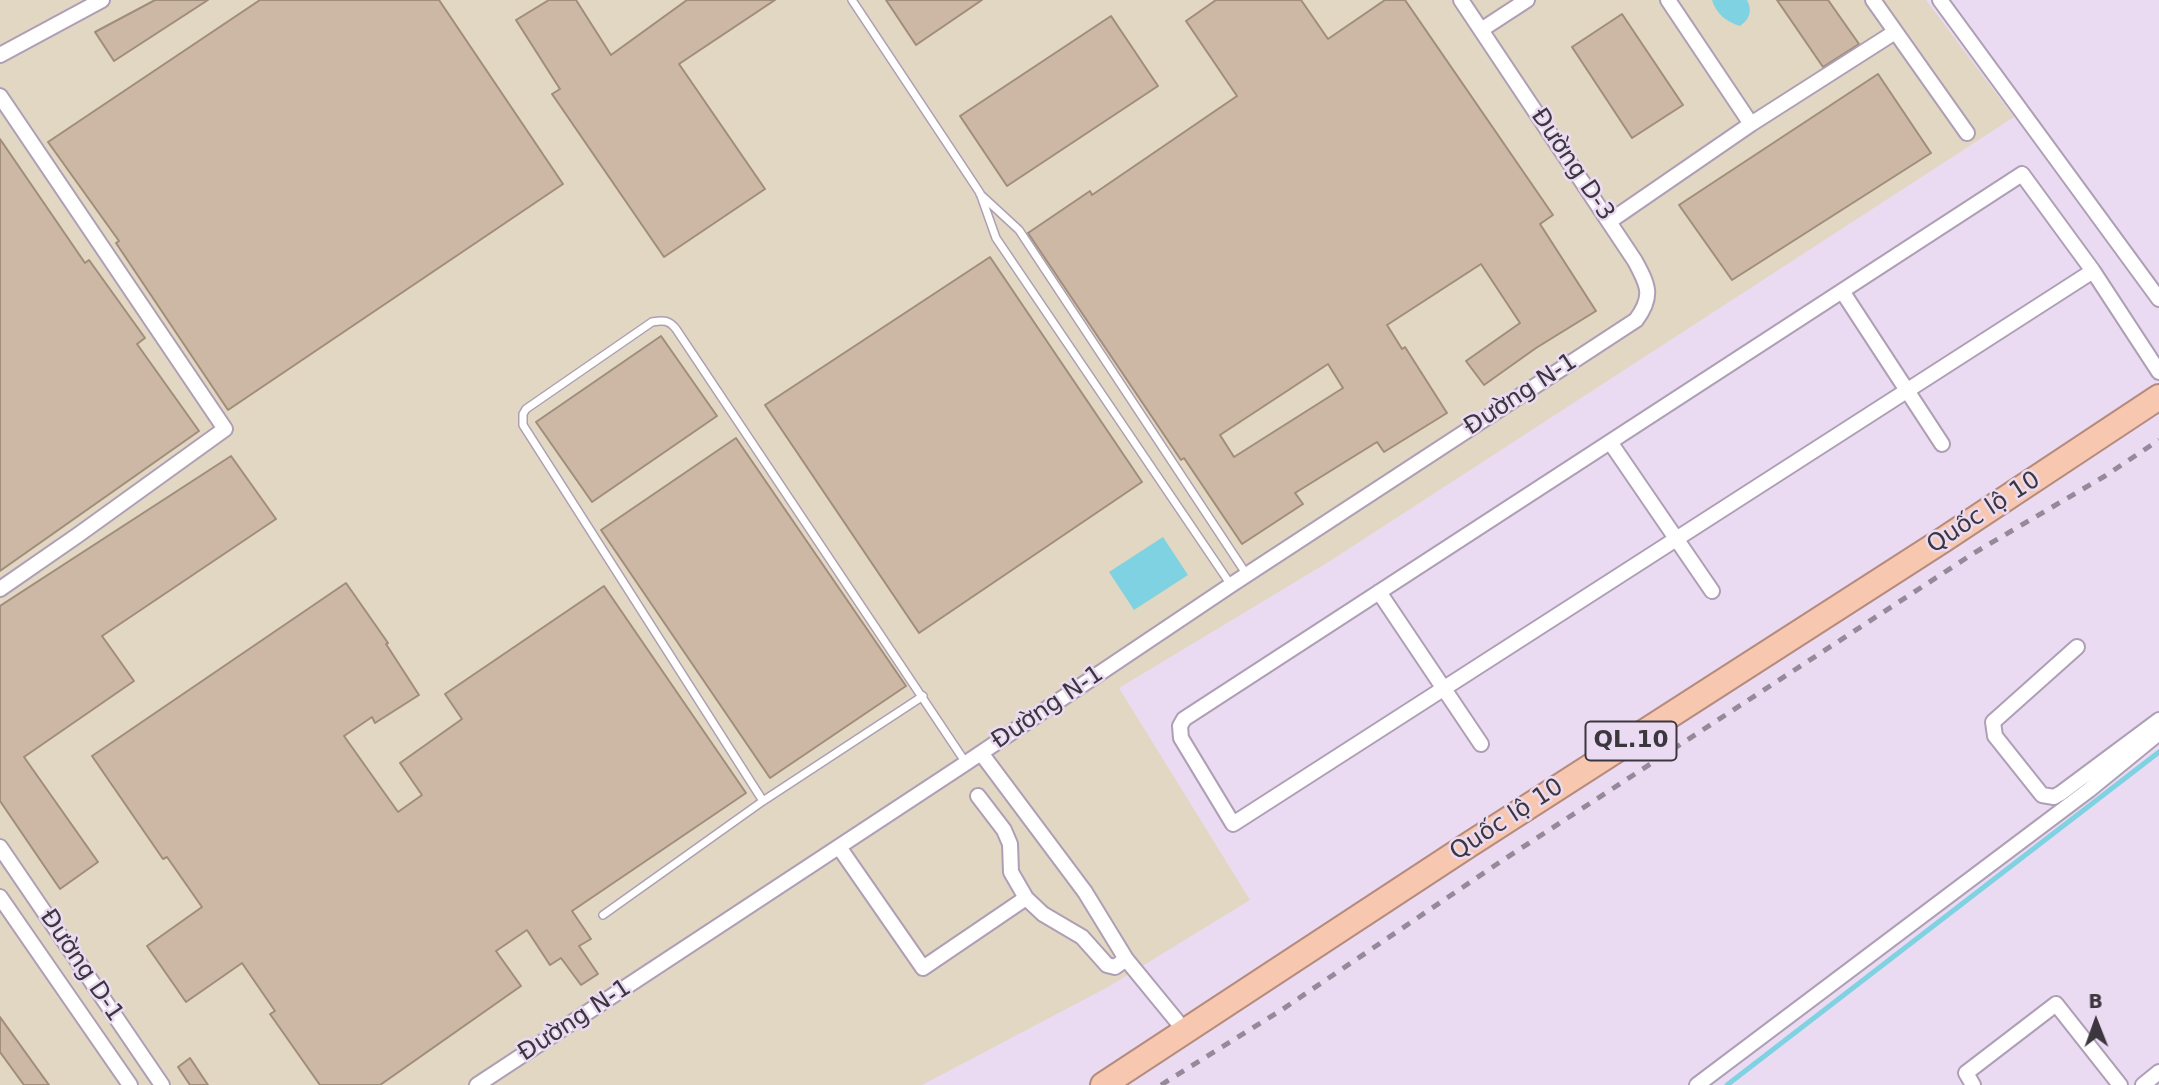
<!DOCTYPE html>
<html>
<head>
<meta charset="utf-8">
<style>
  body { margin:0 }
  #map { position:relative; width:2159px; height:1085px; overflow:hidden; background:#ebdbf2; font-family:"DejaVu Sans",sans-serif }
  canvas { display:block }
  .north { position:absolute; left:2061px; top:987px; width:70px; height:70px; -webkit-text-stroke:5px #ebdbf2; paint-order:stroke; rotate:359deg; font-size:19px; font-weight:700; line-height:28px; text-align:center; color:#3c363f }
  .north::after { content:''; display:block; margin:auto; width:24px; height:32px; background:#3c363f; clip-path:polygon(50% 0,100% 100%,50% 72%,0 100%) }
</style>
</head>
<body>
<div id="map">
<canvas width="2159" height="1085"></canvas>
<div class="north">B</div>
</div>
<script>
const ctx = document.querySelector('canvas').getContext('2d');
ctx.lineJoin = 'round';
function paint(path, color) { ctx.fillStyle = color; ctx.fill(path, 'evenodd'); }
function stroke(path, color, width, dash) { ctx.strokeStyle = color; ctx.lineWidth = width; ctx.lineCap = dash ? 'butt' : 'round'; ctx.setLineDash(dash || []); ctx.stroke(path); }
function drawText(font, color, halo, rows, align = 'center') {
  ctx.font = font + ' "DejaVu Sans",sans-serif'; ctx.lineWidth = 5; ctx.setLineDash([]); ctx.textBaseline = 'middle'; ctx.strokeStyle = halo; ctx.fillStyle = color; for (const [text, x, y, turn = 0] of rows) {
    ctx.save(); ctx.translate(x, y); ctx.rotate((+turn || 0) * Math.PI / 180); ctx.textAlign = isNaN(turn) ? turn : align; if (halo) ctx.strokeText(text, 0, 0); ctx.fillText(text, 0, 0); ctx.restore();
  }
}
paint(new Path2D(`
  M 0,0 L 1926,0 L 2014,117 L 1330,561 L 1119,688 L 1250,900 L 1108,987 L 922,1085 L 0,1085 Z`), '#e2d7c2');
paint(new Path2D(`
  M 1712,0 L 1747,0 C 1753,11 1749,20 1740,26 C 1726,22 1716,13 1712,0 Z
  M 1163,537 L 1188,575 L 1134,610 L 1109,572 Z`), '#7fd2e1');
stroke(new Path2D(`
  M 1727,1085 L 2159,752`), '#7fd2e1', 5);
const building = new Path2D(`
  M 155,0 L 208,0 L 114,61 L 95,32 Z
  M 260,0 L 439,0 L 563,184 L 228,410 L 116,243 L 119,241 L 48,142 Z
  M 549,0 L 576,0 L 611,55 L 687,0 L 775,0 L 679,64 L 765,189 L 664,257 L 552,94 L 560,89 L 516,20 Z
  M 886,0 L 982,0 L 916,45 Z
  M 1216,0 L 1301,0 L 1328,39 L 1385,0 L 1405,0 L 1553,215 L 1540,224 L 1596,311 L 1536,348 L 1484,385 L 1466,361 L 1520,323 L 1481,264 L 1387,325 L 1402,349 L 1405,347 L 1447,413 L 1384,452 L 1377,442 L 1295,493 L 1303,504 L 1242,544 L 1184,458 L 1181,460 L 1028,233 L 1090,191 L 1092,195 L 1237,96 L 1186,21 ZM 1328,364 L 1343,388 L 1234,457 L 1220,435 Z
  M 1777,0 L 1828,0 L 1859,44 L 1823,67 Z
  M 1622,14 L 1683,105 L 1632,138 L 1572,47 Z
  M 1111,16 L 1158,86 L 1007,186 L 960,116 Z
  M 1878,74 L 1931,153 L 1732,280 L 1679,205 Z
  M 0,139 L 85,263 L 89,260 L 145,338 L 137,344 L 199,431 L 0,571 Z
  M 990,257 L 1142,482 L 919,633 L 765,405 Z
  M 661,336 L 717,416 L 592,502 L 536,422 Z
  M 736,438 L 906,686 L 770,778 L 601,530 Z
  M 231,456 L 276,519 L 102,636 L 134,681 L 24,757 L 98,862 L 60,889 L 0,801 L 0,606 Z
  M 346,583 L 388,643 L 386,644 L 419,695 L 375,723 L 372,717 L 344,736 L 398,812 L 422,795 L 400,763 L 462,719 L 445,694 L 604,586 L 746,793 L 572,911 L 591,939 L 579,946 L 598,974 L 581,985 L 561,958 L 550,965 L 527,930 L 496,951 L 521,986 L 380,1085 L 320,1085 L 270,1014 L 275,1011 L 242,963 L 186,1002 L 147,946 L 202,907 L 167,857 L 163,859 L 92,756 Z
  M 0,1017 L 49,1085 L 24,1085 L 0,1052 Z
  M 190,1058 L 208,1085 L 190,1085 L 178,1067 Z`);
paint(building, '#ccb8a5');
stroke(building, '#a08d7b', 2);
const service = new Path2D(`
  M 852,0 L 980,193 L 996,238 L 1231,585
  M 980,194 L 1019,230 L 1247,575
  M 763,801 L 523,425 L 523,414 L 526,409 L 652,322 C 664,320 669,320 676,329 L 966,763
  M 603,915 L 763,801 L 923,696`);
const minor = new Path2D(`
  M 1873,0 L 1967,133
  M 1940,0 L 2159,299
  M 1481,30 L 1527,0
  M 0,55 L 102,0
  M 0,96 L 225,429 L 78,535 L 0,589
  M 1751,124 L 1895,32
  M 1610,221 L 1751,124 L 1668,0
  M 2093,271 L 1233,824 L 1181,738 L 1180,726 L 1184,719 L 2022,174 L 2093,271 L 2159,372
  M 1842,291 L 1942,444
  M 1610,442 L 1712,591
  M 1379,592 L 1481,744
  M 2077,647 L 1993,722 L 1995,736 L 2042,795 L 2054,797 L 2061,793 L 2159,720
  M 981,753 L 1085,892 L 1126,959 L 1185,1031
  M 0,847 L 162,1085
  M 839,847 L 923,968 L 1026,898 L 1011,872 L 1010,844 L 1004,830 L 978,796
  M 0,897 L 130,1085
  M 1026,898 L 1043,914 L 1082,937 L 1107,965 L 1115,967 L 1126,959
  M 477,1085 L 966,763 L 1231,585 L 1636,320 C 1654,296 1648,285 1635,261 L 1461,0
  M 1697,1085 L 2089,790 L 2159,733
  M 1973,1085 L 1966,1073 L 2056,1004 L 2120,1085
  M 2143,1085 L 2159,1072`);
const trunk = new Path2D(`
  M 1103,1085 L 1467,846 L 1943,540 L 2159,397`);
stroke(service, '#ae9fb5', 10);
stroke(minor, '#ae9fb5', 18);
stroke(trunk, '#b48b7c', 28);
stroke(service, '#fff', 7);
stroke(minor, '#fff', 14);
stroke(trunk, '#f7c7b0', 24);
stroke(new Path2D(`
  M 1161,1085 L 1280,1011 L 1500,862 L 1974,553 L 2105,476 L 2159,440`), '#958a9a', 5, [9, 9]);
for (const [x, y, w] of [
  [1631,741,91]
]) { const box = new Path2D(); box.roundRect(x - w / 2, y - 19.5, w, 39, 5); ctx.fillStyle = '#ebdbf2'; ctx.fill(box); stroke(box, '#3c363f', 2); }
drawText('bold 23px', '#3c363f', null, [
  ["QL.10",1631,741]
]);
drawText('24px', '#3c363f', '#ebdbf2', [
  ["Đường D-3",1572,165,56],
  ["Đường N-1",1521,395,-33],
  ["Quốc lộ 10",1984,513,-33],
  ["Đường N-1",1048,708,-34],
  ["Quốc lộ 10",1507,820,-33],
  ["Đường D-1",81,966,56],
  ["Đường N-1",575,1021,-33]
]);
</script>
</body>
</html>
